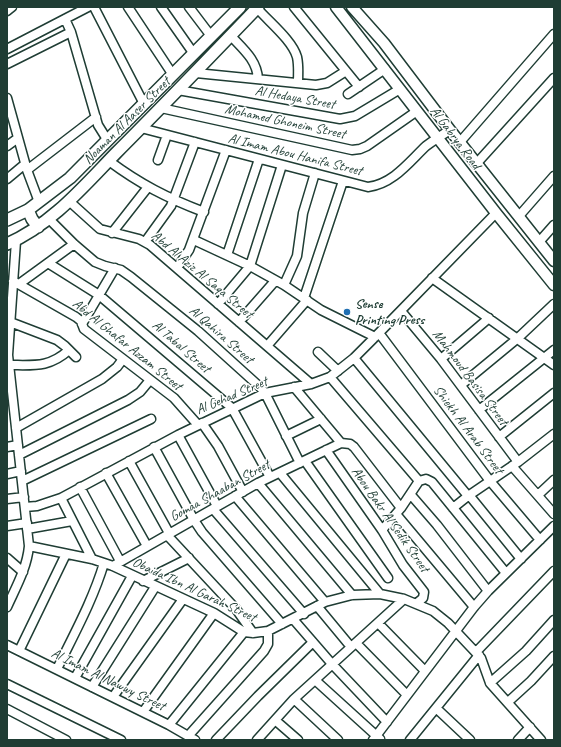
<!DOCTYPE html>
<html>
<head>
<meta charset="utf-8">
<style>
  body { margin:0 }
  #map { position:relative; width:561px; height:747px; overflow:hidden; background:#fff; font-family:Caveat,sans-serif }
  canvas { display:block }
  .frame { position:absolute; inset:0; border:8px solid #1f3d34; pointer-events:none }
</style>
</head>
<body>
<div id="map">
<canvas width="561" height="747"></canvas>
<div class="frame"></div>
</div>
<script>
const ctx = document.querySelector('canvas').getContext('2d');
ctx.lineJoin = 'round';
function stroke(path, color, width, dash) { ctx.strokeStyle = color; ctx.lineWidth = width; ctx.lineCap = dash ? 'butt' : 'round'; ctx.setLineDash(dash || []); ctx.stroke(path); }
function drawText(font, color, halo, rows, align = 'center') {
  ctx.font = font + ' Caveat,sans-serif'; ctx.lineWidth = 3; ctx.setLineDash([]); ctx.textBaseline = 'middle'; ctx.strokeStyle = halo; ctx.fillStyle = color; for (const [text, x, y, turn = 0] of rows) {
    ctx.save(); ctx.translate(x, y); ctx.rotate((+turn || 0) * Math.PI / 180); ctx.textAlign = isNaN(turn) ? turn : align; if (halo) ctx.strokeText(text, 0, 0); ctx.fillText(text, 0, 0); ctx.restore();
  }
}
const minor = new Path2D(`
  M 94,7 L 144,104
  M 128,7 L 173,75
  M 161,7 L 194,54
  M 189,7 L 211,36
  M 294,7 L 359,87
  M 257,8 C 269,22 292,40 297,57 C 299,66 298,74 298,83
  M 7,11 L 12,7
  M 65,19 L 71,32 L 98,125 L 108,141
  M 231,36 C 243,49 257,60 258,79
  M 7,49 L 88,7
  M 7,64 L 71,32
  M 196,73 L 316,85 L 327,83 L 346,71
  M 178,90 L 340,119 L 355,116 L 400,89
  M 348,94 L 385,69
  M 7,98 L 27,170 L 39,202
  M 161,108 L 352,150 L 360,149 L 367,146 L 417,111
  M 141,128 L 368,187 C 393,184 409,162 426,146 C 434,140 442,135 450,130
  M 460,142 L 554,34
  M 7,146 L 18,138
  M 158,160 L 167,135
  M 109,161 C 140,184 167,198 204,212
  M 477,163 L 554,78
  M 27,170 L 96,117
  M 7,179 L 25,164
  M 69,201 L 100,229 L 139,239 L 150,245 L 311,384
  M 519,216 L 554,176
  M 49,219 L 74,244 L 95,262 L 105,266 L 121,270 L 131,277 L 198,331 L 260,387 L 265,393 L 300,463
  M 112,233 L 148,187
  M 194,240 L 250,266 L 284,285 L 321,310 L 375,337
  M 145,242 L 171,206 L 195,142
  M 539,242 L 554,225
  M 227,255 L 259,159
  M 48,263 L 99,295 L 232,408 L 270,477
  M 177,268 L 189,250 L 226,150
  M 432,278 L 554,365
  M 13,281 L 76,317 L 81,321 L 84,329 L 174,398 L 198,425
  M 19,284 L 74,244
  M 284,285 L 297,256 L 303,213 L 315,173
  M 304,298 L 343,181
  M 218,304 L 250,266 L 282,165
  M 401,311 L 441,359 L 518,462
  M 10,322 L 57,340 L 65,346 L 76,357
  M 239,322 L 275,281
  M 82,324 L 115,268
  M 379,333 L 490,481 L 540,540
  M 267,346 L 307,300
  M 318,352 L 338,371
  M 354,358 L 468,496
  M 441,359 L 489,318
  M 8,365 C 34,365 49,368 69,350
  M 330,377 L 419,481
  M 461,385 L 518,338 L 554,304
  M 294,387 L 341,443
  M 479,410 L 554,350
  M 202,423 L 218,446 L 243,492
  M 16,428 L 102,379 L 117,367 L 123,359
  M 178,435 L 217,506
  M 286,436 L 321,419
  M 499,437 L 554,393
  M 7,447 L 18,445
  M 154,447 L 194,520 L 202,532 L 282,624
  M 326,450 L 382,530 L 403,565 L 424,592 L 423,598 L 417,603
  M 19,455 L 128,400 L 140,392 L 150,380
  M 129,461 L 169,533
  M 305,461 L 388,578
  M 512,466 L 554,514
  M 106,473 L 147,546
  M 280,473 L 380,594
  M 7,474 L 21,471
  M 22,481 L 151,419
  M 419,481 L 426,479 L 432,482 L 506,573
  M 258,483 L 352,595
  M 80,487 L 120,561
  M 411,495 L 437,525 L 488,591
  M 469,495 L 521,559
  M 538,495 L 554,480
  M 235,496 L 325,602
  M 61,498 L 92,559
  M 7,499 L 24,497
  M 25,507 L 37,506 L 61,498 L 178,435 L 265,393 L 311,384 L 330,377 L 354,358 L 375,337 L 496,213
  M 453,508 L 468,496 L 518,462 L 554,434
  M 213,509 L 304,614
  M 396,514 L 474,607
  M 7,526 L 27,523
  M 27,529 L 72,521
  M 382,530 L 401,508 L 419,481
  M 167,535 L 236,609 L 253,633
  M 29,546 L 92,559 L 113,566 L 214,613 L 244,632 L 253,633 L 268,631 L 325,602 L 352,595 L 380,594 L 404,599 L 433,611 L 448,623 L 481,658 L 490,683 L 541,740
  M 7,558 L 23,572
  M 113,566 L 258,483 L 341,443 L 350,444 L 354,447 L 401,508
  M 143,581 L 189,558
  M 317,606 L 351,647
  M 7,607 C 16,587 27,568 29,546 L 8,355 L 16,241
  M 293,619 L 332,664 L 387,722
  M 378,623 L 425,671
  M 356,643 L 407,695
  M 7,645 L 169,725 L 195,740
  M 19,651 L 66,554
  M 476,652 L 554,571
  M 57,669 C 74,634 93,600 104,563
  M 75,678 L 132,576
  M 315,680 L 380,739
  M 490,683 L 526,651 L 554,620
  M 7,684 L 121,740
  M 92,687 L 155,587
  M 113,697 L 183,599
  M 294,699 L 338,740
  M 508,702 L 531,681 L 554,656
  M 436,708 L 470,740
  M 7,709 L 66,740
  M 143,712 L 214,613
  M 275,720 L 298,740
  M 169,725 L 244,632
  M 189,735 L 264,651 L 268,644 L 268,631
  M 216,740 L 258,696 L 313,642
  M 257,740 L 294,699 L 404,599
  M 373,740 L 474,607 L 488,591 L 554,526
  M 410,740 L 479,655
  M 518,740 L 530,727`);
const tertiary = new Path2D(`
  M 336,7 L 496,213 L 554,285
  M 352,7 L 384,43 L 450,130 L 554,261`);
const secondary = new Path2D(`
  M 28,210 L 32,219 L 38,227
  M 7,220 L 28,210 L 70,178 L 240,7
  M 7,244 C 51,225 83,187 116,153 C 164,105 211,56 258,7`);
stroke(minor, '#1f3d34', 11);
stroke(tertiary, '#1f3d34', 13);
stroke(secondary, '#1f3d34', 14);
stroke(minor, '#fff', 8);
stroke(tertiary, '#fff', 10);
stroke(secondary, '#fff', 11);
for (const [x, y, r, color] of [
  [347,312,4,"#1f6fb2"]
]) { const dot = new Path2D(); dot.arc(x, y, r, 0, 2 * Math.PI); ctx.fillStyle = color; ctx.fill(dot); stroke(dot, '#fff', 1.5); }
drawText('14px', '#1f3d34', '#fff', [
  ["Al Hedaya Street",295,98,10],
  ["Noaman Al Aaser Street",127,121,-45],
  ["Mohamed Ghoneim Street",285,122,12],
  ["Al Gabrya Road",455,138,53],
  ["Al Imam Abou Hanifa Street",295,155,14],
  ["Abd Al Aziz Al Saqa Street",202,275,40],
  ["Al Qahira Street",221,335,41],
  ["Abd Al Ghafar Azzam Street",127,345,39],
  ["Al Tabal Street",181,347,41],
  ["Mahmoud Basisa Street",470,378,53],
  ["Al Gehad Street",232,396,-23],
  ["Shiekh Al Arab Street",468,430,53],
  ["Gomaa Shaaban Street",220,491,-29],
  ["Abou Bakr Al Sedik Street",390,520,55],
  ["Obaida Ibn Al Garah Street",194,590,25],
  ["Al Imam Al Nawwy Street",108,680,26]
]);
drawText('bold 14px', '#1f3d34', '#fff', [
  ["Sense",355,304],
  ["Printing Press",355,320]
], 'left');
</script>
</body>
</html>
